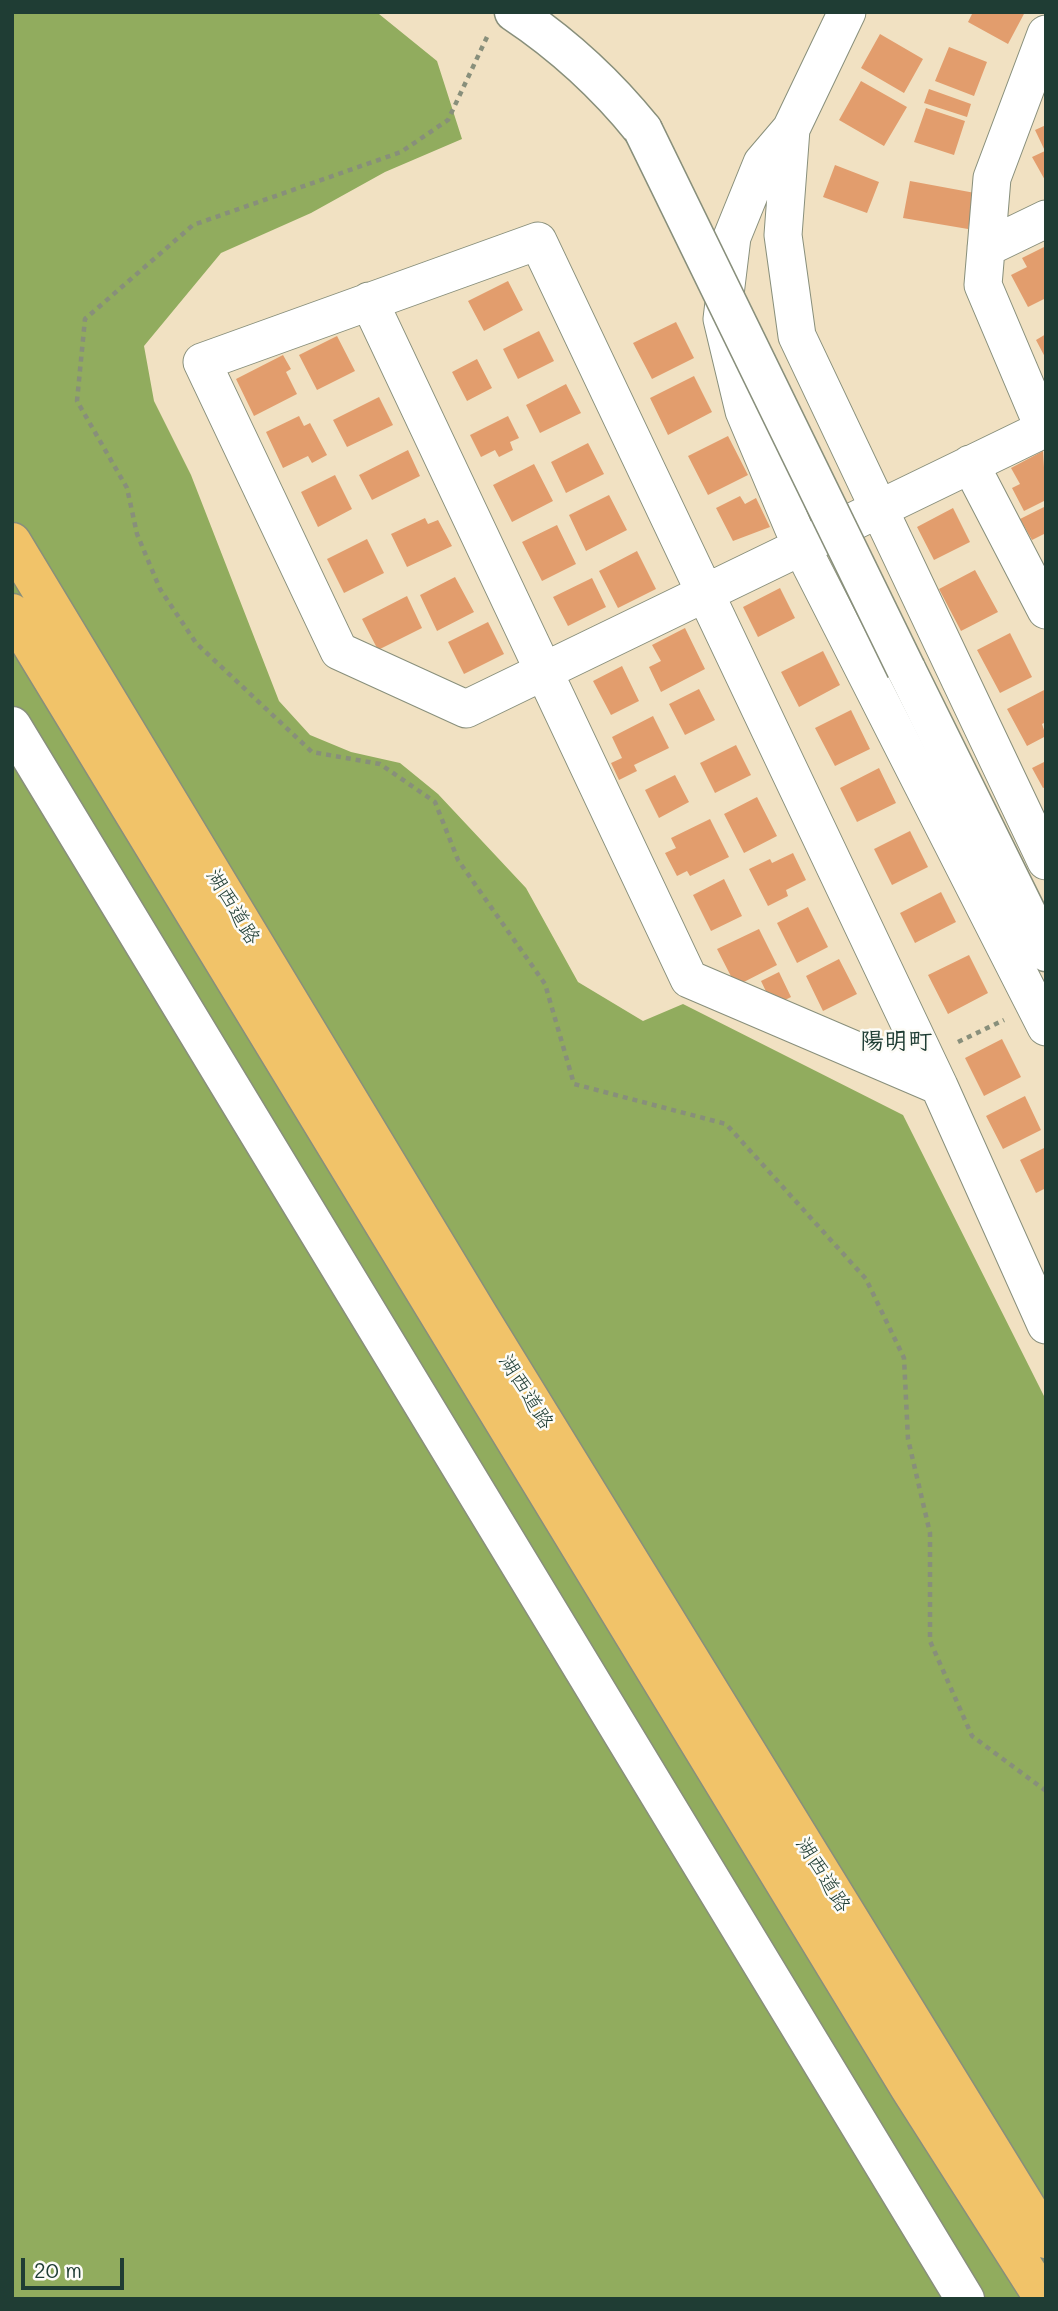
<!DOCTYPE html>
<html>
<head>
<meta charset="utf-8">
<style>
  body { margin:0 }
  #map { position:relative; width:1058px; height:2311px; overflow:hidden; background:#f1e1c2; font-family:Mali,sans-serif }
  canvas { display:block }
  .frame { position:absolute; inset:0; border:14px solid #1f3d34; pointer-events:none }
  .scale { position:absolute; left:21px; top:2258px; width:103px; height:32px; box-sizing:border-box; border:4px solid #1f3d34; border-top:0; padding-left:9px; font-size:21px; line-height:24px; white-space:nowrap; color:#1f3d34; -webkit-text-stroke:5px #fdfcf7; paint-order:stroke }
</style>
</head>
<body>
<div id="map">
<canvas width="1058" height="2311"></canvas>
<div class="frame"></div>
<div class="scale">20 m</div>
</div>
<script>
const ctx = document.querySelector('canvas').getContext('2d');
ctx.lineJoin = 'round';
function paint(path, color) { ctx.fillStyle = color; ctx.fill(path, 'evenodd'); }
function stroke(path, color, width, dash) { ctx.strokeStyle = color; ctx.lineWidth = width; ctx.lineCap = dash ? 'butt' : 'round'; ctx.setLineDash(dash || []); ctx.stroke(path); }
function drawText(font, color, halo, rows, align = 'center') {
  ctx.font = font + ' Mali,"Klee One",sans-serif'; ctx.lineWidth = 5; ctx.setLineDash([]); ctx.textBaseline = 'middle'; ctx.strokeStyle = halo; ctx.fillStyle = color; for (const [text, x, y, turn = 0] of rows) {
    ctx.save(); ctx.translate(x, y); ctx.rotate((+turn || 0) * Math.PI / 180); ctx.textAlign = isNaN(turn) ? turn : align; if (halo) ctx.strokeText(text, 0, 0); ctx.fillText(text, 0, 0); ctx.restore();
  }
}
paint(new Path2D(`
  M 12,12 L 365,12 L 379,14 L 437,61 L 462,139 L 385,172 L 311,213 L 221,253 L 144,346 L 154,401 L 191,475 L 279,701 L 310,735 L 351,752 L 400,763 L 438,794 L 526,888 L 578,982 L 643,1021 L 683,1004 L 903,1115 L 1046,1400 L 1046,2299 L 12,2299 Z`), '#91ac5e');
paint(new Path2D(`
  M 973,12 L 1025,12 L 1008,44 L 968,22 Z
  M 880,34 L 923,59 L 904,93 L 861,68 Z
  M 949,47 L 987,62 L 974,96 L 935,81 Z
  M 861,81 L 907,107 L 884,146 L 839,120 Z
  M 929,89 L 971,104 L 967,117 L 924,103 Z
  M 926,108 L 965,121 L 954,155 L 914,142 Z
  M 1046,125 L 1046,182 L 1032,157 L 1045,151 L 1035,130 Z
  M 835,165 L 879,182 L 867,213 L 823,197 Z
  M 910,181 L 975,193 L 968,229 L 903,218 Z
  M 1046,246 L 1046,298 L 1028,307 L 1011,275 L 1027,267 L 1022,258 Z
  M 508,281 L 523,310 L 484,331 L 468,301 Z
  M 676,322 L 694,358 L 652,379 L 633,343 Z
  M 539,331 L 554,361 L 518,379 L 503,349 Z
  M 1046,334 L 1046,359 L 1036,340 Z
  M 337,336 L 355,371 L 317,390 L 299,355 Z
  M 283,355 L 291,369 L 286,372 L 297,394 L 254,416 L 236,379 Z
  M 477,359 L 492,388 L 467,401 L 452,372 Z
  M 694,376 L 712,412 L 668,435 L 650,398 Z
  M 566,384 L 581,413 L 540,433 L 526,405 Z
  M 379,397 L 393,425 L 347,447 L 333,420 Z
  M 299,416 L 304,426 L 310,423 L 327,455 L 312,463 L 308,456 L 283,468 L 266,432 Z
  M 508,416 L 519,438 L 510,442 L 513,450 L 499,457 L 495,450 L 481,457 L 470,435 Z
  M 728,436 L 748,475 L 708,495 L 688,456 Z
  M 588,443 L 604,474 L 566,493 L 551,462 Z
  M 408,450 L 420,476 L 372,500 L 359,475 Z
  M 1043,451 L 1046,500 L 1024,511 L 1012,488 L 1020,484 L 1011,468 Z
  M 534,464 L 553,501 L 512,522 L 493,485 Z
  M 335,475 L 352,509 L 318,527 L 301,492 Z
  M 609,495 L 627,530 L 586,551 L 569,515 Z
  M 740,496 L 745,504 L 756,498 L 770,527 L 733,541 L 716,508 Z
  M 1046,506 L 1046,533 L 1032,540 L 1020,519 Z
  M 953,508 L 970,542 L 934,560 L 917,527 Z
  M 425,518 L 428,524 L 438,520 L 452,546 L 407,567 L 391,534 Z
  M 557,525 L 576,564 L 542,581 L 522,542 Z
  M 367,539 L 384,573 L 344,593 L 327,559 Z
  M 637,551 L 656,589 L 618,608 L 599,571 Z
  M 975,570 L 998,612 L 961,631 L 939,589 Z
  M 455,577 L 474,612 L 437,631 L 420,595 Z
  M 592,578 L 606,607 L 568,626 L 553,597 Z
  M 780,588 L 795,618 L 758,637 L 743,607 Z
  M 407,596 L 422,628 L 378,650 L 362,619 Z
  M 488,622 L 504,654 L 464,674 L 448,642 Z
  M 685,628 L 705,669 L 661,692 L 649,667 L 661,661 L 652,645 Z
  M 1010,633 L 1032,677 L 1000,693 L 977,650 Z
  M 823,651 L 840,685 L 799,707 L 781,672 Z
  M 622,666 L 639,701 L 611,715 L 593,681 Z
  M 699,689 L 715,720 L 685,735 L 669,704 Z
  M 1046,689 L 1046,722 L 1042,724 L 1046,736 L 1027,746 L 1007,709 Z
  M 851,710 L 870,749 L 835,766 L 815,728 Z
  M 653,716 L 669,748 L 634,765 L 637,771 L 619,780 L 611,763 L 622,758 L 612,737 Z
  M 736,745 L 751,775 L 715,793 L 700,763 Z
  M 1046,761 L 1046,787 L 1043,788 L 1032,768 Z
  M 879,768 L 896,803 L 857,822 L 840,788 Z
  M 675,775 L 689,802 L 659,818 L 645,790 Z
  M 757,797 L 777,836 L 744,853 L 724,814 Z
  M 710,819 L 729,857 L 690,876 L 687,871 L 677,876 L 665,853 L 676,848 L 671,838 Z
  M 910,831 L 928,867 L 892,885 L 874,849 Z
  M 793,853 L 806,880 L 786,890 L 788,896 L 768,906 L 749,869 L 770,859 L 772,863 Z
  M 724,879 L 742,916 L 711,931 L 693,895 Z
  M 941,892 L 956,922 L 915,943 L 900,913 Z
  M 808,907 L 828,947 L 797,963 L 777,923 Z
  M 759,929 L 777,965 L 736,986 L 717,949 Z
  M 969,955 L 988,993 L 948,1014 L 928,975 Z
  M 839,959 L 857,994 L 823,1011 L 806,976 Z
  M 779,972 L 791,997 L 773,1006 L 761,981 Z
  M 1002,1039 L 1021,1077 L 984,1096 L 965,1058 Z
  M 1025,1096 L 1041,1130 L 1003,1149 L 986,1116 Z
  M 1046,1147 L 1046,1188 L 1036,1193 L 1020,1160 Z`), '#e29d6d');
const minor = new Path2D(`
  M 847,12 L 791,129 L 762,163 L 732,237 L 722,319 L 744,411 L 801,546 L 1046,1027
  M 791,129 L 783,235 L 797,336 L 1046,861
  M 986,248 L 1046,219
  M 369,301 L 689,979 L 939,1086
  M 1046,428 C 853,521 660,616 466,709 L 339,651 L 202,362 L 538,241 L 939,1086 L 1046,1325
  M 1044,429 L 983,285 L 992,178 L 1046,34
  M 970,464 L 1046,610`);
const tertiary = new Path2D(`
  M 514,12 C 565,46 605,83 643,130
  M 906,669 L 1046,952
  M 12,726 L 965,2299`);
const motorway = new Path2D(`
  M 12,542 L 479,1316 L 1046,2239
  M 12,613 L 909,2087 L 1044,2299`);
stroke(minor, '#888f7b', 39);
stroke(tertiary, '#888f7b', 41);
stroke(motorway, '#888f7b', 41);
stroke(new Path2D(`
  M 487,37 L 448,120 L 401,152 L 193,225 L 85,319 L 77,401 L 127,488 L 137,534 L 160,589 L 196,643 L 312,752 L 380,764 L 435,802 L 458,860 L 545,984 L 574,1084 L 726,1124 L 866,1279 L 904,1358 L 908,1439 L 930,1533 L 930,1641 L 972,1736 L 1046,1791
  M 958,1042 L 1004,1020`), '#888f7b', 4.5, [5, 5]);
stroke(minor, '#fff', 37);
stroke(tertiary, '#fff', 38);
stroke(motorway, '#f1c369', 38);
const tertiaryBridge = new Path2D(`
  M 643,130 L 906,669`);
stroke(tertiaryBridge, '#888f7b', 41, []);
stroke(tertiaryBridge, '#fff', 38);
drawText('21px', '#1f3d34', '#fdfcf7', [
  ["湖西道路",233,907,59],
  ["湖西道路",526,1392,58],
  ["湖西道路",823,1875,58]
]);
drawText('bold 24px', '#1f3d34', '#fdfcf7', [
  ["陽明町",896,1042]
]);
</script>
</body>
</html>
